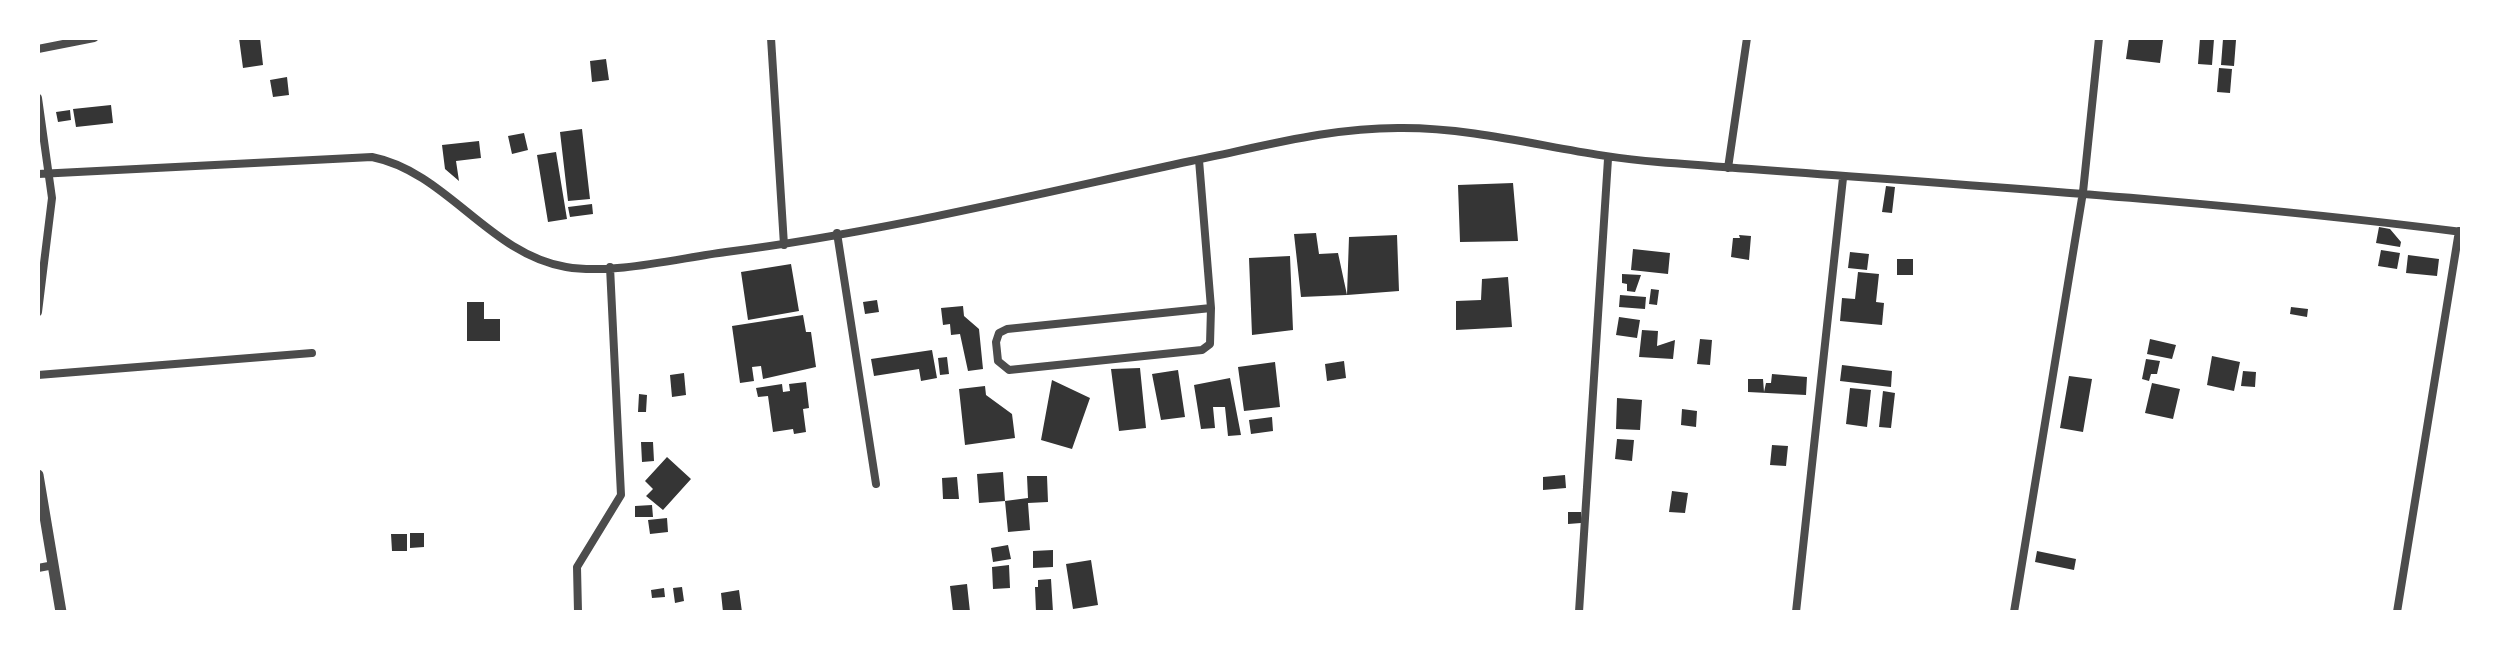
<!DOCTYPE html>
<html>
<head>
<meta charset="utf-8">
<style>
  body { margin:0 }
  #map { position:relative; width:2500px; height:650px; overflow:hidden; background:#fff; font-family:Quicksand,sans-serif }
  canvas { display:block }
  .frame { position:absolute; inset:0; border:40px solid #fff; pointer-events:none }
</style>
</head>
<body>
<div id="map">
<canvas width="2500" height="650"></canvas>
<div class="frame"></div>
</div>
<script>
const ctx = document.querySelector('canvas').getContext('2d');
ctx.lineJoin = 'round';
function paint(path, color) { ctx.fillStyle = color; ctx.fill(path, 'evenodd'); }
function stroke(path, color, width, dash) { ctx.strokeStyle = color; ctx.lineWidth = width; ctx.lineCap = dash ? 'butt' : 'round'; ctx.setLineDash(dash || []); ctx.stroke(path); }
paint(new Path2D(`
  M 239,38 L 260,38 L 263,65 L 243,68 Z
  M 2129,38 L 2163,40 L 2160,63 L 2126,59 Z
  M 2200,38 L 2214,39 L 2212,65 L 2198,64 Z
  M 2223,39 L 2236,40 L 2234,66 L 2221,65 Z
  M 606,59 L 609,80 L 592,82 L 590,61 Z
  M 2219,68 L 2232,69 L 2230,93 L 2217,92 Z
  M 287,77 L 289,95 L 273,97 L 270,80 Z
  M 111,105 L 113,123 L 76,127 L 73,109 Z
  M 70,110 L 71,120 L 58,122 L 56,112 Z
  M 582,129 L 590,199 L 568,201 L 560,132 Z
  M 524,133 L 528,150 L 512,154 L 508,136 Z
  M 479,141 L 481,158 L 456,161 L 459,181 L 445,169 L 442,145 Z
  M 556,152 L 567,219 L 548,222 L 537,155 Z
  M 1513,183 L 1518,241 L 1460,242 L 1458,185 Z
  M 1886,186 L 1895,187 L 1892,213 L 1882,212 Z
  M 592,204 L 593,214 L 570,217 L 568,207 Z
  M 2379,227 L 2390,229 L 2401,242 L 2400,247 L 2376,243 Z
  M 1316,233 L 1319,254 L 1338,253 L 1347,295 L 1301,297 L 1294,234 Z
  M 1397,235 L 1399,291 L 1347,295 L 1349,237 Z
  M 1739,235 L 1751,236 L 1749,260 L 1731,257 L 1733,238 L 1740,238 Z
  M 1633,249 L 1670,253 L 1668,274 L 1631,270 Z
  M 2381,250 L 2400,253 L 2397,269 L 2378,266 Z
  M 1850,252 L 1869,254 L 1867,270 L 1848,268 Z
  M 2408,255 L 2439,259 L 2437,276 L 2406,273 Z
  M 1290,256 L 1293,330 L 1252,335 L 1249,258 Z
  M 1897,259 L 1913,259 L 1913,275 L 1897,275 Z
  M 791,264 L 799,311 L 748,320 L 741,272 Z
  M 1858,272 L 1879,274 L 1876,302 L 1884,303 L 1882,325 L 1840,321 L 1842,298 L 1855,299 Z
  M 1622,274 L 1641,275 L 1635,292 L 1627,291 L 1627,284 L 1622,283 Z
  M 1508,277 L 1512,327 L 1456,330 L 1456,301 L 1481,300 L 1482,279 Z
  M 1651,289 L 1659,290 L 1657,305 L 1649,304 Z
  M 1620,295 L 1646,297 L 1645,309 L 1619,307 Z
  M 877,300 L 879,312 L 865,314 L 863,302 Z
  M 467,302 L 484,302 L 484,319 L 500,319 L 500,341 L 467,341 Z
  M 963,306 L 964,316 L 979,329 L 983,369 L 968,371 L 960,334 L 951,335 L 950,324 L 943,325 L 941,308 Z
  M 2291,307 L 2308,309 L 2307,317 L 2290,314 Z
  M 803,315 L 806,332 L 811,332 L 816,367 L 763,379 L 761,366 L 752,367 L 754,381 L 740,383 L 732,326 Z
  M 1619,317 L 1640,320 L 1637,338 L 1616,335 Z
  M 1642,330 L 1658,331 L 1657,346 L 1675,340 L 1673,359 L 1639,357 Z
  M 1700,339 L 1712,340 L 1710,365 L 1697,364 Z
  M 2150,339 L 2176,345 L 2172,359 L 2147,354 Z
  M 932,350 L 937,378 L 921,381 L 919,369 L 874,376 L 871,359 Z
  M 2212,356 L 2240,362 L 2234,391 L 2207,385 Z
  M 947,357 L 949,374 L 940,375 L 938,358 Z
  M 2146,359 L 2160,361 L 2157,374 L 2151,374 L 2149,381 L 2142,379 Z
  M 1344,361 L 1346,378 L 1327,381 L 1325,364 Z
  M 1275,362 L 1280,407 L 1244,411 L 1238,367 Z
  M 1842,365 L 1892,371 L 1891,387 L 1840,381 Z
  M 1140,368 L 1146,428 L 1119,431 L 1111,369 Z
  M 1178,370 L 1185,417 L 1161,420 L 1152,374 Z
  M 2243,371 L 2256,372 L 2255,387 L 2241,386 Z
  M 684,373 L 686,395 L 672,397 L 670,375 Z
  M 1772,374 L 1807,377 L 1806,395 L 1748,392 L 1748,379 L 1763,379 L 1764,392 L 1766,383 L 1771,383 Z
  M 2069,376 L 2092,379 L 2083,432 L 2060,428 Z
  M 1230,378 L 1241,435 L 1228,436 L 1225,407 L 1213,407 L 1215,428 L 1201,429 L 1194,385 Z
  M 1052,380 L 1090,398 L 1072,449 L 1041,440 Z
  M 806,382 L 809,408 L 803,409 L 806,432 L 794,434 L 793,429 L 773,432 L 768,396 L 758,397 L 756,388 L 782,384 L 783,392 L 790,391 L 789,384 Z
  M 2152,383 L 2180,389 L 2173,419 L 2145,413 Z
  M 985,386 L 986,395 L 1012,414 L 1015,438 L 965,445 L 959,389 Z
  M 1850,388 L 1871,390 L 1867,427 L 1846,424 Z
  M 1883,391 L 1895,393 L 1891,428 L 1879,427 Z
  M 639,394 L 647,395 L 646,412 L 638,412 Z
  M 1617,398 L 1642,400 L 1640,430 L 1616,429 Z
  M 1682,409 L 1697,411 L 1696,427 L 1681,425 Z
  M 1272,417 L 1273,431 L 1251,434 L 1249,420 Z
  M 1617,439 L 1634,440 L 1632,461 L 1615,459 Z
  M 641,442 L 653,442 L 654,461 L 642,462 Z
  M 1772,445 L 1788,446 L 1786,466 L 1770,465 Z
  M 667,457 L 691,479 L 663,510 L 646,496 L 653,489 L 645,481 Z
  M 1003,472 L 1005,501 L 979,503 L 977,474 Z
  M 1565,475 L 1566,488 L 1543,490 L 1543,477 Z
  M 1027,476 L 1047,476 L 1048,502 L 1028,503 L 1030,530 L 1008,532 L 1005,501 L 1028,498 Z
  M 957,477 L 959,499 L 943,499 L 942,478 Z
  M 1672,491 L 1688,493 L 1685,513 L 1669,512 Z
  M 652,505 L 653,517 L 635,517 L 635,506 Z
  M 1568,512 L 1581,512 L 1581,523 L 1568,524 Z
  M 667,518 L 668,532 L 650,534 L 648,520 Z
  M 410,533 L 424,533 L 424,547 L 410,548 Z
  M 391,534 L 407,534 L 407,551 L 392,551 Z
  M 1008,545 L 1011,559 L 993,562 L 991,548 Z
  M 1053,550 L 1053,567 L 1033,568 L 1033,551 Z
  M 2037,551 L 2076,559 L 2074,570 L 2035,562 Z
  M 1091,560 L 1098,605 L 1073,609 L 1066,564 Z
  M 1009,565 L 1010,588 L 993,589 L 992,567 Z
  M 1051,579 L 1053,612 L 1036,612 L 1035,587 L 1038,587 L 1038,580 Z
  M 967,584 L 970,612 L 953,612 L 950,586 Z
  M 682,587 L 684,601 L 675,603 L 673,588 Z
  M 664,588 L 665,597 L 652,598 L 651,590 Z
  M 739,590 L 742,612 L 723,612 L 721,593 Z`), '#353535');
stroke(new Path2D(`
  M 771,38 L 784,245
  M 38,49 L 94,38
  M 38,98 L 52,198 L 38,312
  M 1199,160 L 1211,308 L 1210,344 L 1202,350 L 1009,370 L 998,361 L 996,342 L 999,333 L 1007,329 L 1211,308
  M 1728,168 L 1747,38
  M 38,174 L 372,157 C 447,172 489,254 566,267 C 613,275 679,258 726,252 C 883,232 1037,194 1191,161 C 1261,147 1330,127 1403,128 C 1488,128 1573,156 1658,162 C 1926,183 2195,198 2462,232
  M 837,233 L 876,484
  M 38,375 L 312,353
  M 38,568 L 54,565
  M 578,612 L 577,567 L 621,495 L 610,267
  M 1579,612 L 1608,159
  M 1796,612 L 1843,178
  M 2014,612 L 2083,192 L 2099,38
  M 2397,612 L 2459,231`), '#4c4c4c', 8);
stroke(new Path2D(`
  M 38,475 L 61,612`), '#4c4c4c', 11);
</script>
</body>
</html>
